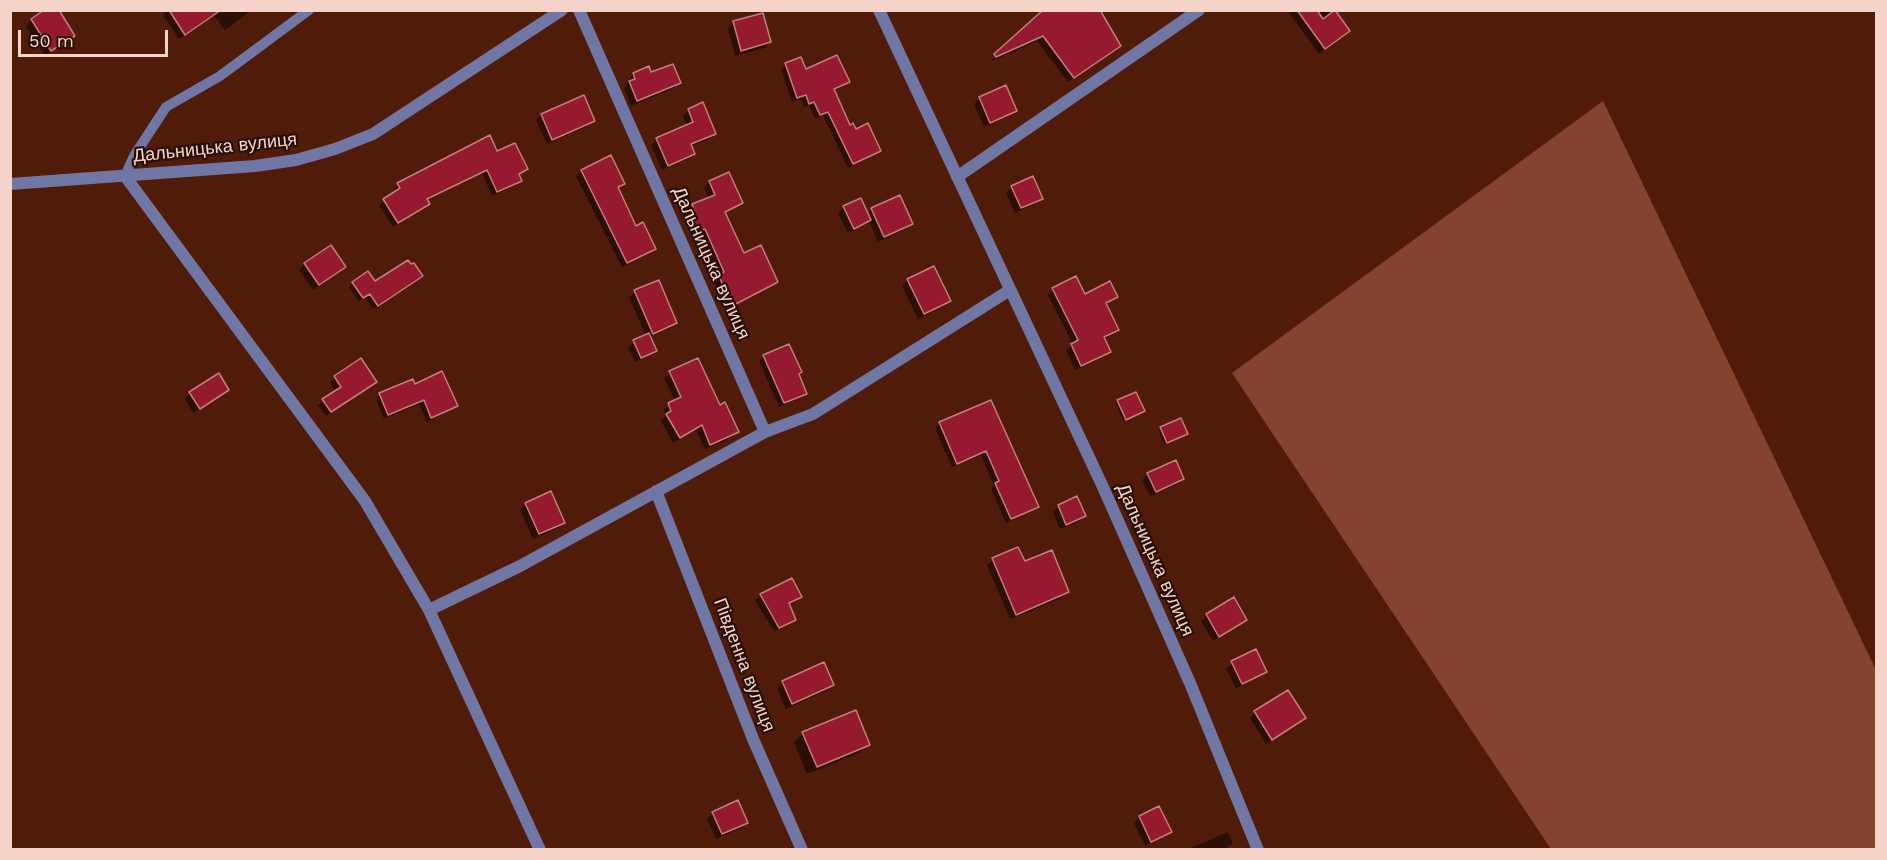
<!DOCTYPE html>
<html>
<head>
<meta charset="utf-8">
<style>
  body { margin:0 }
  #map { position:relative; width:1887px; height:860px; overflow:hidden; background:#511b09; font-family:"Work Sans",sans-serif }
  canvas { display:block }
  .frame { position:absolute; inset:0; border:12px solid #f6d3c8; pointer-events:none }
  .scale { position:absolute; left:18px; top:30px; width:150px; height:27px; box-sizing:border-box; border:3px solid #f6d3c8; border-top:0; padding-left:8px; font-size:18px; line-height:21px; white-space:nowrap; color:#f6d3c8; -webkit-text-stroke:4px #270f08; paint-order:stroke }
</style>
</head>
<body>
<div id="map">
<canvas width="1887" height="860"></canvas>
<div class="frame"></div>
<div class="scale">50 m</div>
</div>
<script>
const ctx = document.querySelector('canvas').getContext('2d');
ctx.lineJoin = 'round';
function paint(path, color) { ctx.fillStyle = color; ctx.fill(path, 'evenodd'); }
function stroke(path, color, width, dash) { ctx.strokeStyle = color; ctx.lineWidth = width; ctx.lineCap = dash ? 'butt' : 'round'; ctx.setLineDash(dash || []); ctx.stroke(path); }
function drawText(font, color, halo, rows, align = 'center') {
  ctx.font = font + ' "Work Sans",sans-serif'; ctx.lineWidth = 4.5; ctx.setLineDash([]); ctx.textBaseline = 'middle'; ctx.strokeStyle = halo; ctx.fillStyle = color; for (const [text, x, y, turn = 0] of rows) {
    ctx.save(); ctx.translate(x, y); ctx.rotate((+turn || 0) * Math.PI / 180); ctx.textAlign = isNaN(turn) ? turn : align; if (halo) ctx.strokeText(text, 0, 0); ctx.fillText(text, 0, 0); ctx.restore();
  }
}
paint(new Path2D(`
  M 1603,101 L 1876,670 L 1876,849 L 1551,849 L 1232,373 Z`), '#84432f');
paint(new Path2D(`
  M 167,10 L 252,10 L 225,30 L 214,16 L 179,39 L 163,15 Z
  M 1046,10 L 1120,45 L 1068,82 L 1037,41 L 990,62 Z
  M 1291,10 L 1333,10 L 1348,31 L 1319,54 L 1289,13 Z
  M 32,20 L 73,36 L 45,56 L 26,26 Z
  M 734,22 L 770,42 L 764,48 L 735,56 L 728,28 Z
  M 786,65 L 848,82 L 833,91 L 849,127 L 879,150 L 848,168 L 823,115 L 815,119 L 809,105 L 804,107 L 801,99 L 792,102 L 781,69 Z
  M 633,74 L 650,74 L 679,83 L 674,88 L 631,106 L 624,88 Z
  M 583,97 L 593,121 L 588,126 L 547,144 L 536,120 L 541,115 Z
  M 980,98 L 1015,111 L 1009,116 L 984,127 L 974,104 Z
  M 689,110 L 714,134 L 708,139 L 690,147 L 693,153 L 688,159 L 662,170 L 651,145 L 657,140 L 687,126 L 683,116 Z
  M 497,153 L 526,169 L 518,175 L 520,180 L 516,185 L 492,196 L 482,173 L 426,201 L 423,208 L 393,227 L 379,205 L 396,193 L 394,189 L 398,185 Z
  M 582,171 L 623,184 L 618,189 L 636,228 L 654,249 L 648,254 L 622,267 L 576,176 Z
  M 710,182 L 741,203 L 724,214 L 743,255 L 776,282 L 727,310 L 714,281 L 718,276 L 700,233 L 692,237 L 684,219 L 693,206 L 709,199 L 704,187 Z
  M 1012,187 L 1041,198 L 1035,204 L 1015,213 L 1006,193 Z
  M 844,207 L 867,215 L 872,210 L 911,223 L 905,229 L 878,242 L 869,221 L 848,233 L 838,213 Z
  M 305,264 L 344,267 L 313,290 L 299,270 Z
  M 417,280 L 373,309 L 365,297 L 359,301 L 349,287 L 353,283 Z
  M 908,280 L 949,301 L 943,306 L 918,319 L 902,286 Z
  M 1053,289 L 1084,296 L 1116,297 L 1106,305 L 1118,330 L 1104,339 L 1109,352 L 1104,357 L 1075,370 L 1066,350 L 1073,344 L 1048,295 Z
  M 635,292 L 676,323 L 670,328 L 649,337 L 655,350 L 635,362 L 628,347 L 646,336 L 629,297 Z
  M 764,356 L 797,374 L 805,393 L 800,398 L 779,407 L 759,361 Z
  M 697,360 L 720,406 L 737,432 L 731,438 L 705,449 L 696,430 L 673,443 L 661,421 L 666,416 L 663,410 L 675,401 L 664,378 L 670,373 Z
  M 361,361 L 370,387 L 326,416 L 318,405 L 336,392 L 330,382 Z
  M 414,386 L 456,406 L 427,422 L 419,404 L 384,419 L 376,399 L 380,395 Z
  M 228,390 L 193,413 L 185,399 L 190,393 Z
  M 990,402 L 1037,506 L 1006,523 L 991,489 L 994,486 L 981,455 L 952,467 L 935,428 L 940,423 Z
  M 1118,402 L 1143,411 L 1123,421 L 1116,404 Z
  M 1161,428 L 1186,434 L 1164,445 L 1159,431 Z
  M 1148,474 L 1182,478 L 1177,484 L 1150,496 L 1142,480 Z
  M 526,504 L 564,523 L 558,528 L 533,539 L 520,510 Z
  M 1059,506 L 1084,516 L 1078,522 L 1060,529 L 1053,512 Z
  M 993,560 L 1024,563 L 1067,592 L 1062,598 L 1010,619 L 987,565 Z
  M 791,580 L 800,596 L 788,605 L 795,619 L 774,631 L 755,600 Z
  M 1207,615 L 1245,620 L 1213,641 L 1201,621 Z
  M 1256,651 L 1265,671 L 1236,689 L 1226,668 Z
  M 783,682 L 832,685 L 827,690 L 786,709 L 777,688 Z
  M 1255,712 L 1304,718 L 1266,744 L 1250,718 Z
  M 803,733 L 868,744 L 859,753 L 807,774 L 794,742 Z
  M 713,813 L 746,822 L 741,828 L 716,839 L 707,819 Z
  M 1140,817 L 1170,831 L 1145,846 L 1134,823 Z
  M 1228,832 L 1233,843 L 1230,846 L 1221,850 L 1186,850 Z`), '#0007');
const building = new Path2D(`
  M 44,10 L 59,10 L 75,36 L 51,51 L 31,19 Z
  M 169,10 L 221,10 L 185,35 Z
  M 1043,10 L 1100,10 L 1121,46 L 1074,78 L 1043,36 L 996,57 L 994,54 Z
  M 1297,10 L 1317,10 L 1323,19 L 1335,10 L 1350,31 L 1325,49 Z
  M 763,13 L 771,42 L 741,51 L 733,21 Z
  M 837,55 L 850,82 L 834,89 L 850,125 L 853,123 L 856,129 L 868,123 L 881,151 L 853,164 L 828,112 L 820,115 L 814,102 L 809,104 L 806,95 L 797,98 L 785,63 L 801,57 L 806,69 Z
  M 673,64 L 681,83 L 637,101 L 629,81 L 635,79 L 633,73 L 649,66 L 651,72 Z
  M 1006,85 L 1017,111 L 990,123 L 979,97 Z
  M 584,95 L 595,121 L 552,140 L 541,114 Z
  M 703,102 L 716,134 L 691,144 L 695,154 L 668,166 L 656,138 L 693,122 L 688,109 Z
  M 490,135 L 497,151 L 515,143 L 528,169 L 519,174 L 522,181 L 497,192 L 487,170 L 427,199 L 430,204 L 398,223 L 383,199 L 400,188 L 397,183 Z
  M 611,155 L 625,184 L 618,187 L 636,226 L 643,222 L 656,249 L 627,263 L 581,170 Z
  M 729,172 L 743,203 L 725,212 L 744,253 L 761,245 L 778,282 L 732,306 L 718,274 L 724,272 L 705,229 L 697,232 L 688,212 L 694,210 L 692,204 L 715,195 L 709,181 Z
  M 1033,176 L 1043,199 L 1021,208 L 1011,186 Z
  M 900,195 L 913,224 L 884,237 L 871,208 Z
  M 861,198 L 871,220 L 854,229 L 843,206 Z
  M 331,245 L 346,267 L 319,285 L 304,263 Z
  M 408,260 L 411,264 L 414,263 L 423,276 L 378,306 L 370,294 L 363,298 L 352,282 L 368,271 L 375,281 Z
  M 934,266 L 951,301 L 924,314 L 907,279 Z
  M 1076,276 L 1085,294 L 1110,281 L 1118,297 L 1106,303 L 1119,330 L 1104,337 L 1111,352 L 1081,366 L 1071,344 L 1078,340 L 1052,288 Z
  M 659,280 L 677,323 L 653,334 L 634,290 Z
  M 649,333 L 657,351 L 641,358 L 633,340 Z
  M 789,344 L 802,372 L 799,374 L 807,394 L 784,403 L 763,355 Z
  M 361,358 L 377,382 L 331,412 L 322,399 L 341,387 L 334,376 Z
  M 698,358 L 720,405 L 725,402 L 739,432 L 710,445 L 702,425 L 680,438 L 666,414 L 671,411 L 668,403 L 681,397 L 669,371 Z
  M 442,371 L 458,406 L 431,418 L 424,400 L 388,415 L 379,393 L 413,379 L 415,384 Z
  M 219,373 L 229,390 L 200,409 L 189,392 Z
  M 1136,392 L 1145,411 L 1126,420 L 1117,400 Z
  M 991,400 L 1039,507 L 1011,519 L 995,483 L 999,481 L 986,451 L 957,464 L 939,422 Z
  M 1181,418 L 1188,434 L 1167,443 L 1160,427 Z
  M 1176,460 L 1184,479 L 1156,492 L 1147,473 Z
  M 551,491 L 565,523 L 539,534 L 525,503 Z
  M 1077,496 L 1086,516 L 1066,525 L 1058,505 Z
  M 1018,547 L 1025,561 L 1052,550 L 1069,592 L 1016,615 L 992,558 Z
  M 792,578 L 802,597 L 789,603 L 796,620 L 779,628 L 760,594 Z
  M 1234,597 L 1247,620 L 1219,637 L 1206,614 Z
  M 1256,649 L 1267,672 L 1242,684 L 1231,661 Z
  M 824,662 L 834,685 L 792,704 L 782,681 Z
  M 1288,690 L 1306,718 L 1272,740 L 1254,711 Z
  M 856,710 L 870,745 L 817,767 L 802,732 Z
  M 738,800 L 748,823 L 722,834 L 712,812 Z
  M 1159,806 L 1172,832 L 1151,842 L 1139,816 Z`);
paint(building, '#951a30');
stroke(building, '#c27e7f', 1.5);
stroke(new Path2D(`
  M 125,176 L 134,156 L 166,107 L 220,76 L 309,10`), '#7077a4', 10);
stroke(new Path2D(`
  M 579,10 L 765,432
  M 879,10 L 1103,487 L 1190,683 L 1258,850
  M 125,176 L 365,501 L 429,610 L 540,850
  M 957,177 L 1199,10
  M 10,184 L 255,166 L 296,160 L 335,149 L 373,134 L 562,10
  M 656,491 L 753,739 L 802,850
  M 429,610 L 520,566 L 765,432 L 813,414 L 1010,290`), '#7077a4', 12);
drawText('18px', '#f6d3c8', '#270f08', [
  ["Дальницька вулиця",215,148,-6],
  ["Дальницька вулиця",711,263,66],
  ["Дальницька вулиця",1155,560,66],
  ["Південна вулиця",744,665,69]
]);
</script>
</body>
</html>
